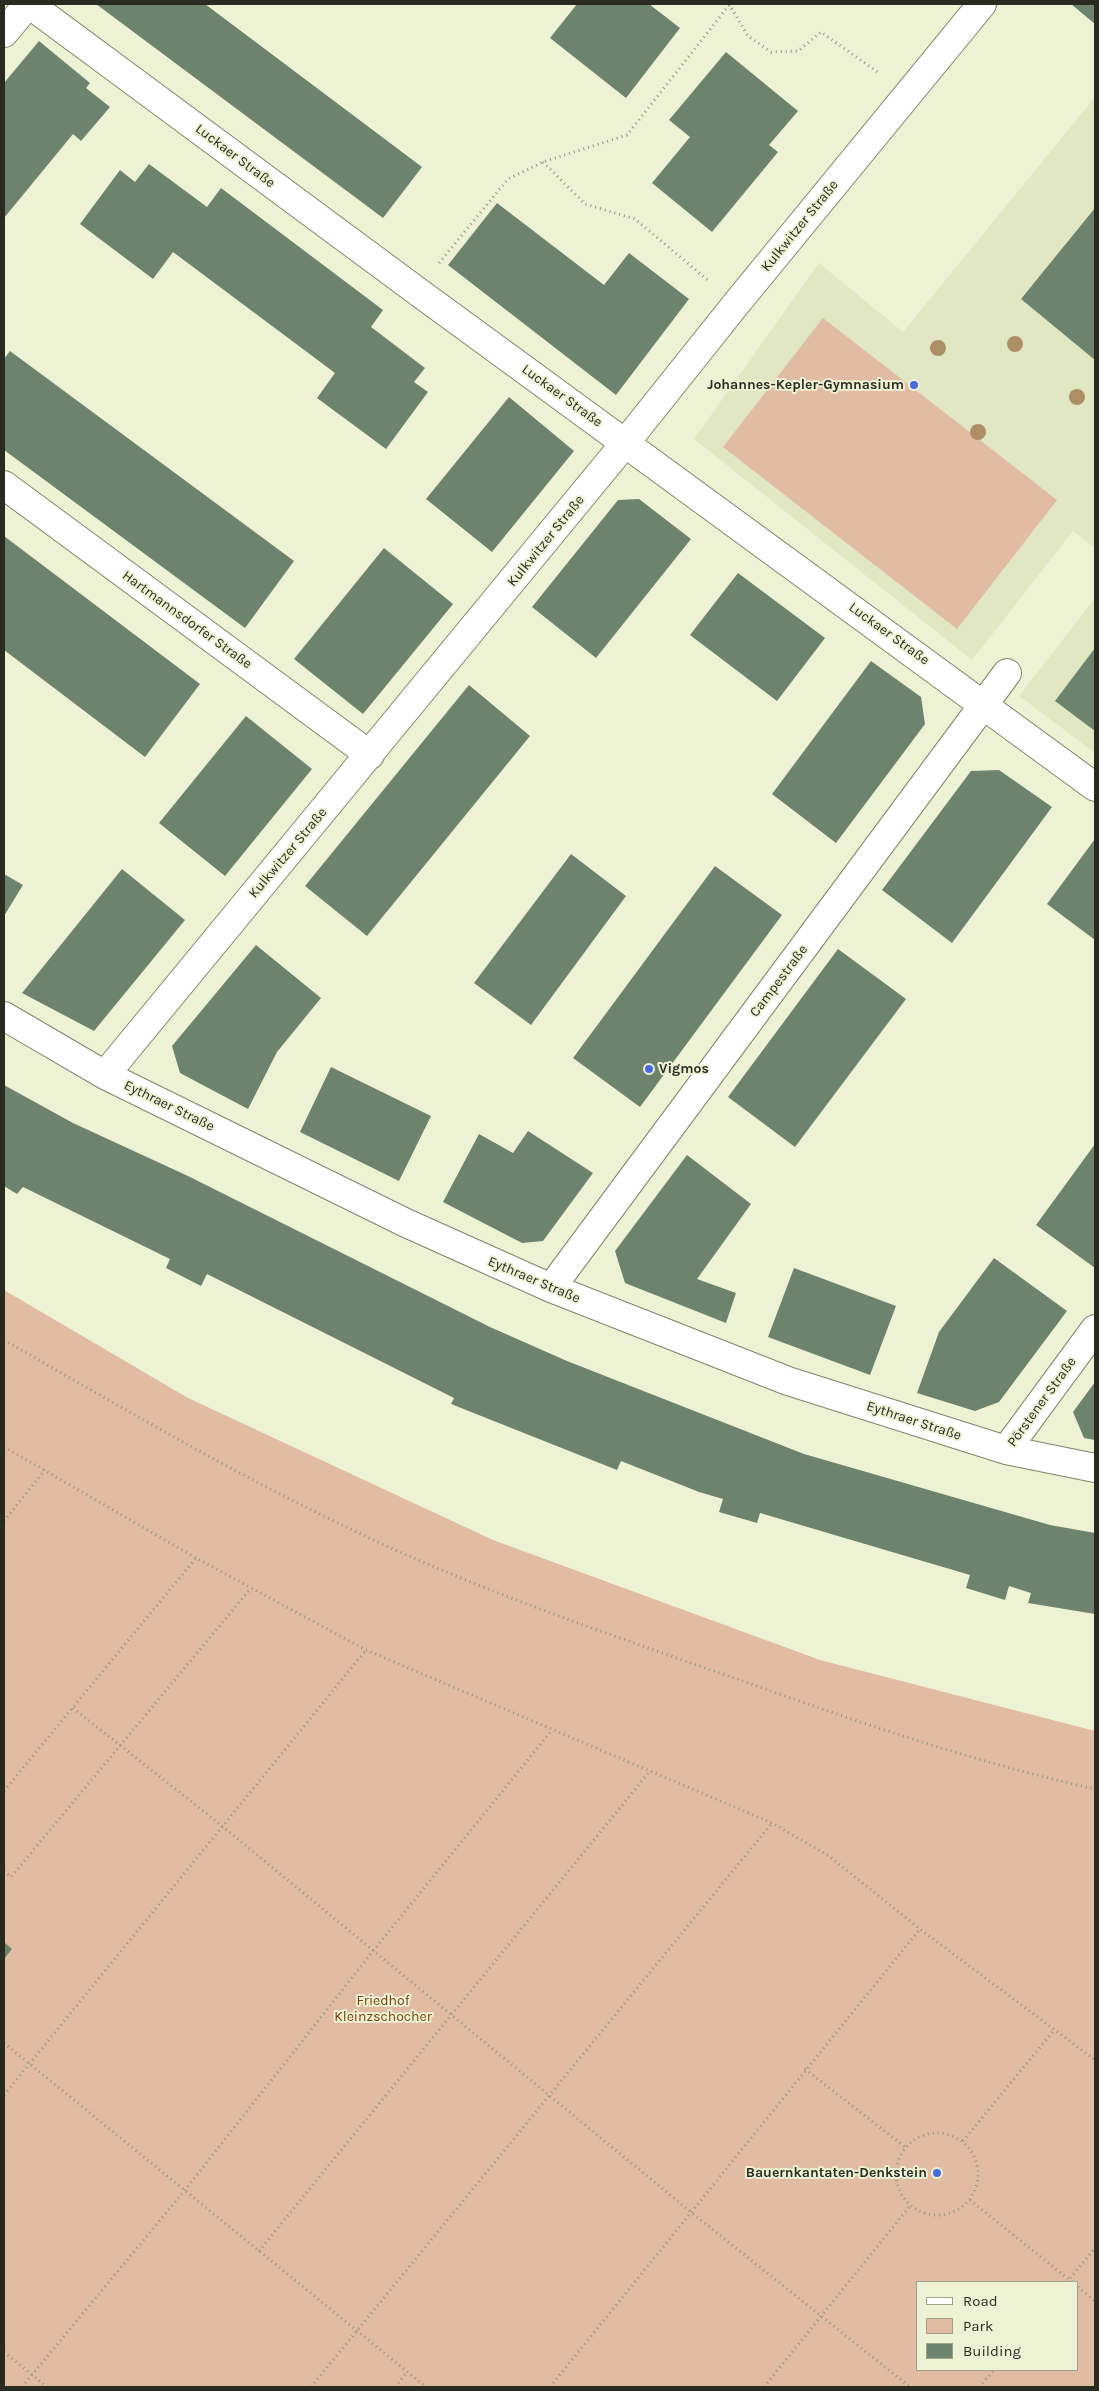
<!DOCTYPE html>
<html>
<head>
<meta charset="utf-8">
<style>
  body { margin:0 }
  #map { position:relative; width:1099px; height:2391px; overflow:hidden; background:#edf2d5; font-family:Karla,sans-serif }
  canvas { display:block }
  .frame { position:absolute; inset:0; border:5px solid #292b20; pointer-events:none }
  .legend { position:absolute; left:916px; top:2281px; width:162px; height:90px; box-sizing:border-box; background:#edf2d5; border:1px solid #9fa28d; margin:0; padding:6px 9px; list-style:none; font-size:15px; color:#292b20 }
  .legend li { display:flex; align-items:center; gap:10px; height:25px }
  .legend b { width:25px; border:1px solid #9fa28d }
</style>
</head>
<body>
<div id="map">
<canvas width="1099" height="2391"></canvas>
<div class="frame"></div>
<ul class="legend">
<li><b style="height:6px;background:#fff"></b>Road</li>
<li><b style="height:14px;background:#e2bba3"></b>Park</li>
<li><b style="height:14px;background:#6e836e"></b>Building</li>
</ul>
</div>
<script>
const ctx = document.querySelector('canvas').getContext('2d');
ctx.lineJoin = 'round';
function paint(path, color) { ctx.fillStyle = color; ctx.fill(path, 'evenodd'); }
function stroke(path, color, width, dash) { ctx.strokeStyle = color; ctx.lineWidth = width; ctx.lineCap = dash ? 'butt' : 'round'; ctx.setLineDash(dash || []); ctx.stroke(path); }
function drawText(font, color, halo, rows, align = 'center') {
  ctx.font = font + ' Karla,sans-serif'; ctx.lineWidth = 4; ctx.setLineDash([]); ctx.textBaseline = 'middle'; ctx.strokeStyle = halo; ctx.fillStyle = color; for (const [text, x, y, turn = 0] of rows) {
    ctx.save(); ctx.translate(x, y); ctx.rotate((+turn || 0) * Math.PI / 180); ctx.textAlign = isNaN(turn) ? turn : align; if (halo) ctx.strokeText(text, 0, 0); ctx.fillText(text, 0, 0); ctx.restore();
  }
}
paint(new Path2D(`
  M 1095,97 L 1095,548 L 1073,531 L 972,660 L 694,439 L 819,263 L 903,332 Z
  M 1095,598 L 1095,753 L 1019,696 Z`), '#e1e7c3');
paint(new Path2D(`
  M 823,318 L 1057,500 L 957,629 L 723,447 Z
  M 4,1290 L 188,1398 L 493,1540 L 820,1660 L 1095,1731 L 1095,2387 L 4,2387 ZM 918,2282 L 1078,2282 L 1078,2370 L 918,2370 Z`), '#e2bba3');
paint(new Path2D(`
  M 96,4 L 205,4 L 422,167 L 383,218 Z
  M 577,4 L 649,4 L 680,28 L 626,98 L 550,38 Z
  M 1071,4 L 1095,4 L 1095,24 Z
  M 39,41 L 90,83 L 86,88 L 110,107 L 81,141 L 73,134 L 4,218 L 4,83 Z
  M 726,52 L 798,111 L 769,145 L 778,152 L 712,232 L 652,183 L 690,137 L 669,120 Z
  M 149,164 L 207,207 L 221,188 L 383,310 L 371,327 L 425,368 L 414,382 L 428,392 L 386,449 L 317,398 L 335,373 L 173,252 L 153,279 L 80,224 L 120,170 L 135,182 Z
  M 497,203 L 604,285 L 629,253 L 689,299 L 616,395 L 448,265 Z
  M 1095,208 L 1095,360 L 1021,299 Z
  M 10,351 L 294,561 L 245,628 L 4,450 L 4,359 Z
  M 509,397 L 574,451 L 492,552 L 426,499 Z
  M 639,499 L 691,539 L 596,658 L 532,607 L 618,500 Z
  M 4,536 L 200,684 L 145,757 L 4,650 Z
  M 384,548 L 453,604 L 363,714 L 294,659 Z
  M 738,573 L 825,638 L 777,701 L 690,635 Z
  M 1095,648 L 1095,731 L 1055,701 Z
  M 871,661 L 921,697 L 925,724 L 836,843 L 772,794 Z
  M 469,685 L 530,736 L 367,936 L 305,886 Z
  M 246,716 L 312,769 L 225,876 L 159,823 Z
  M 999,770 L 1052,807 L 952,943 L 882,890 L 971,771 Z
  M 1095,839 L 1095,940 L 1047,904 Z
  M 571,854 L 626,896 L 531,1025 L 474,983 Z
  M 715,866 L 782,915 L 640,1107 L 573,1058 Z
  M 122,869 L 185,920 L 94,1031 L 22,993 Z
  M 4,874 L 23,885 L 4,916 Z
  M 256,945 L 321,998 L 277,1052 L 248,1109 L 180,1073 L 172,1046 Z
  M 838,949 L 906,999 L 795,1147 L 728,1097 Z
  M 331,1067 L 431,1116 L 399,1181 L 300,1132 Z
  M 4,1085 L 73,1123 L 188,1176 L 490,1327 L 567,1361 L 804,1454 L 1050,1525 L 1095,1533 L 1095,1614 L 1028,1603 L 1031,1593 L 1009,1586 L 1005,1600 L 966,1588 L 970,1575 L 760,1513 L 757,1523 L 719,1512 L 723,1499 L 699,1492 L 621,1461 L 617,1470 L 451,1404 L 454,1398 L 207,1274 L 201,1286 L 166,1268 L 170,1259 L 23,1187 L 17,1194 L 4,1186 Z
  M 528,1131 L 593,1173 L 543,1241 L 522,1243 L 443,1202 L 479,1134 L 513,1153 Z
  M 1095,1144 L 1095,1268 L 1036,1225 Z
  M 687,1155 L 751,1204 L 697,1279 L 736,1293 L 726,1323 L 625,1283 L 615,1251 Z
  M 994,1258 L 1067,1311 L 999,1402 L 975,1411 L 917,1393 L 939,1332 Z
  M 794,1268 L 896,1306 L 870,1375 L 768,1337 Z
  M 1095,1382 L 1095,1440 L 1084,1438 L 1073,1412 Z
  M 4,1942 L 12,1949 L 4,1959 Z`), '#6e836e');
const minor = new Path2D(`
  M 29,4 L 417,291 L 1095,787
  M 4,33 L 28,4
  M 4,485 L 370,755
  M 4,1016 L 105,1075 L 406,1223 L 551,1288 L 788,1381 L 1006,1450 L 1095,1468
  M 105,1075 L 626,442 L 736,304 L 982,4
  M 551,1288 L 1007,673
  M 1006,1450 L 1095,1329`);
stroke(minor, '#80846a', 30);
stroke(new Path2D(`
  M 729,4 L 748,36 L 771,52 L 798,51 L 821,32 L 879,73
  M 543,162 L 585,204 L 635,219 L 710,282
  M 439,263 L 508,179 L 543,162 L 627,135 L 730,4
  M 4,1340 C 114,1403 224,1468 338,1523 C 466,1586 602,1632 737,1679 C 855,1721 973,1762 1095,1789
  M 4,1447 L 196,1558 L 366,1650 L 772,1823 L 829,1856 L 920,1929 L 1095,2060
  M 4,1521 L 45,1470
  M 73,1708 L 222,1826 L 692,2213 L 910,2387
  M 4,1791 L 196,1558
  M 4,1871 L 11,1877 L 251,1588
  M 4,2043 L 426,2387
  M 805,2069 L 905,2147
  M 4,2095 L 366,1650
  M896 2174a41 41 0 1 1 82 0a41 41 0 1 1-82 0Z
  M 963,2141 L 1055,2029
  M 970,2200 L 1072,2282
  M 259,2251 L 650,1771
  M 1067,2282 L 1095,2248
  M 1078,2287 L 1095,2301
  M 4,2352 L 47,2387
  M 22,2387 L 185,2190 L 373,1951 L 552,1730
  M 311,2387 L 772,1823
  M 395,2387 L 407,2372
  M 550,2387 L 920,1929
  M 764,2387 L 910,2206
  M 979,2387 L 994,2370`), '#929581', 3, [1, 4]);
stroke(minor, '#fff', 28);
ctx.fillStyle = '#ae8f65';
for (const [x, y] of [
  [1015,344],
  [938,348],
  [1077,397],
  [978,432]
]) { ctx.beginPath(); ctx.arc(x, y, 8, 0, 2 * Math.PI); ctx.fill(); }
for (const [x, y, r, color] of [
  [914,385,5,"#466add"],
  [649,1069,5,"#466add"],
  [937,2173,5,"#466add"]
]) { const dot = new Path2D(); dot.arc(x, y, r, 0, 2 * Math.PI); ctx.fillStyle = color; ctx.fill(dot); stroke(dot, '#edf2d5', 2); }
drawText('14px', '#292b20', '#edf2d5', [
  ["Luckaer Straße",235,156,37],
  ["Kulkwitzer Straße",800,226,-51],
  ["Luckaer Straße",562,396,36],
  ["Kulkwitzer Straße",546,541,-51],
  ["Hartmannsdorfer Straße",187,620,36],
  ["Luckaer Straße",889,634,36],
  ["Kulkwitzer Straße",288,853,-50],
  ["Campestraße",779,981,-53],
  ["Eythraer Straße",169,1106,26],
  ["Eythraer Straße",534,1280,23],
  ["Pörstener Straße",1042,1402,-54],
  ["Eythraer Straße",914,1421,18]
]);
drawText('bold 14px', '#292b20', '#edf2d5', [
  ["Johannes-Kepler-Gymnasium",904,385],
  ["Vigmos",659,1069,"left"],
  ["Bauernkantaten-Denkstein",927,2173]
], 'right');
drawText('14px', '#7b3e09', '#edf2d5', [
  ["Friedhof",383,2001],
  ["Kleinzschocher",383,2017]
]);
</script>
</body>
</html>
